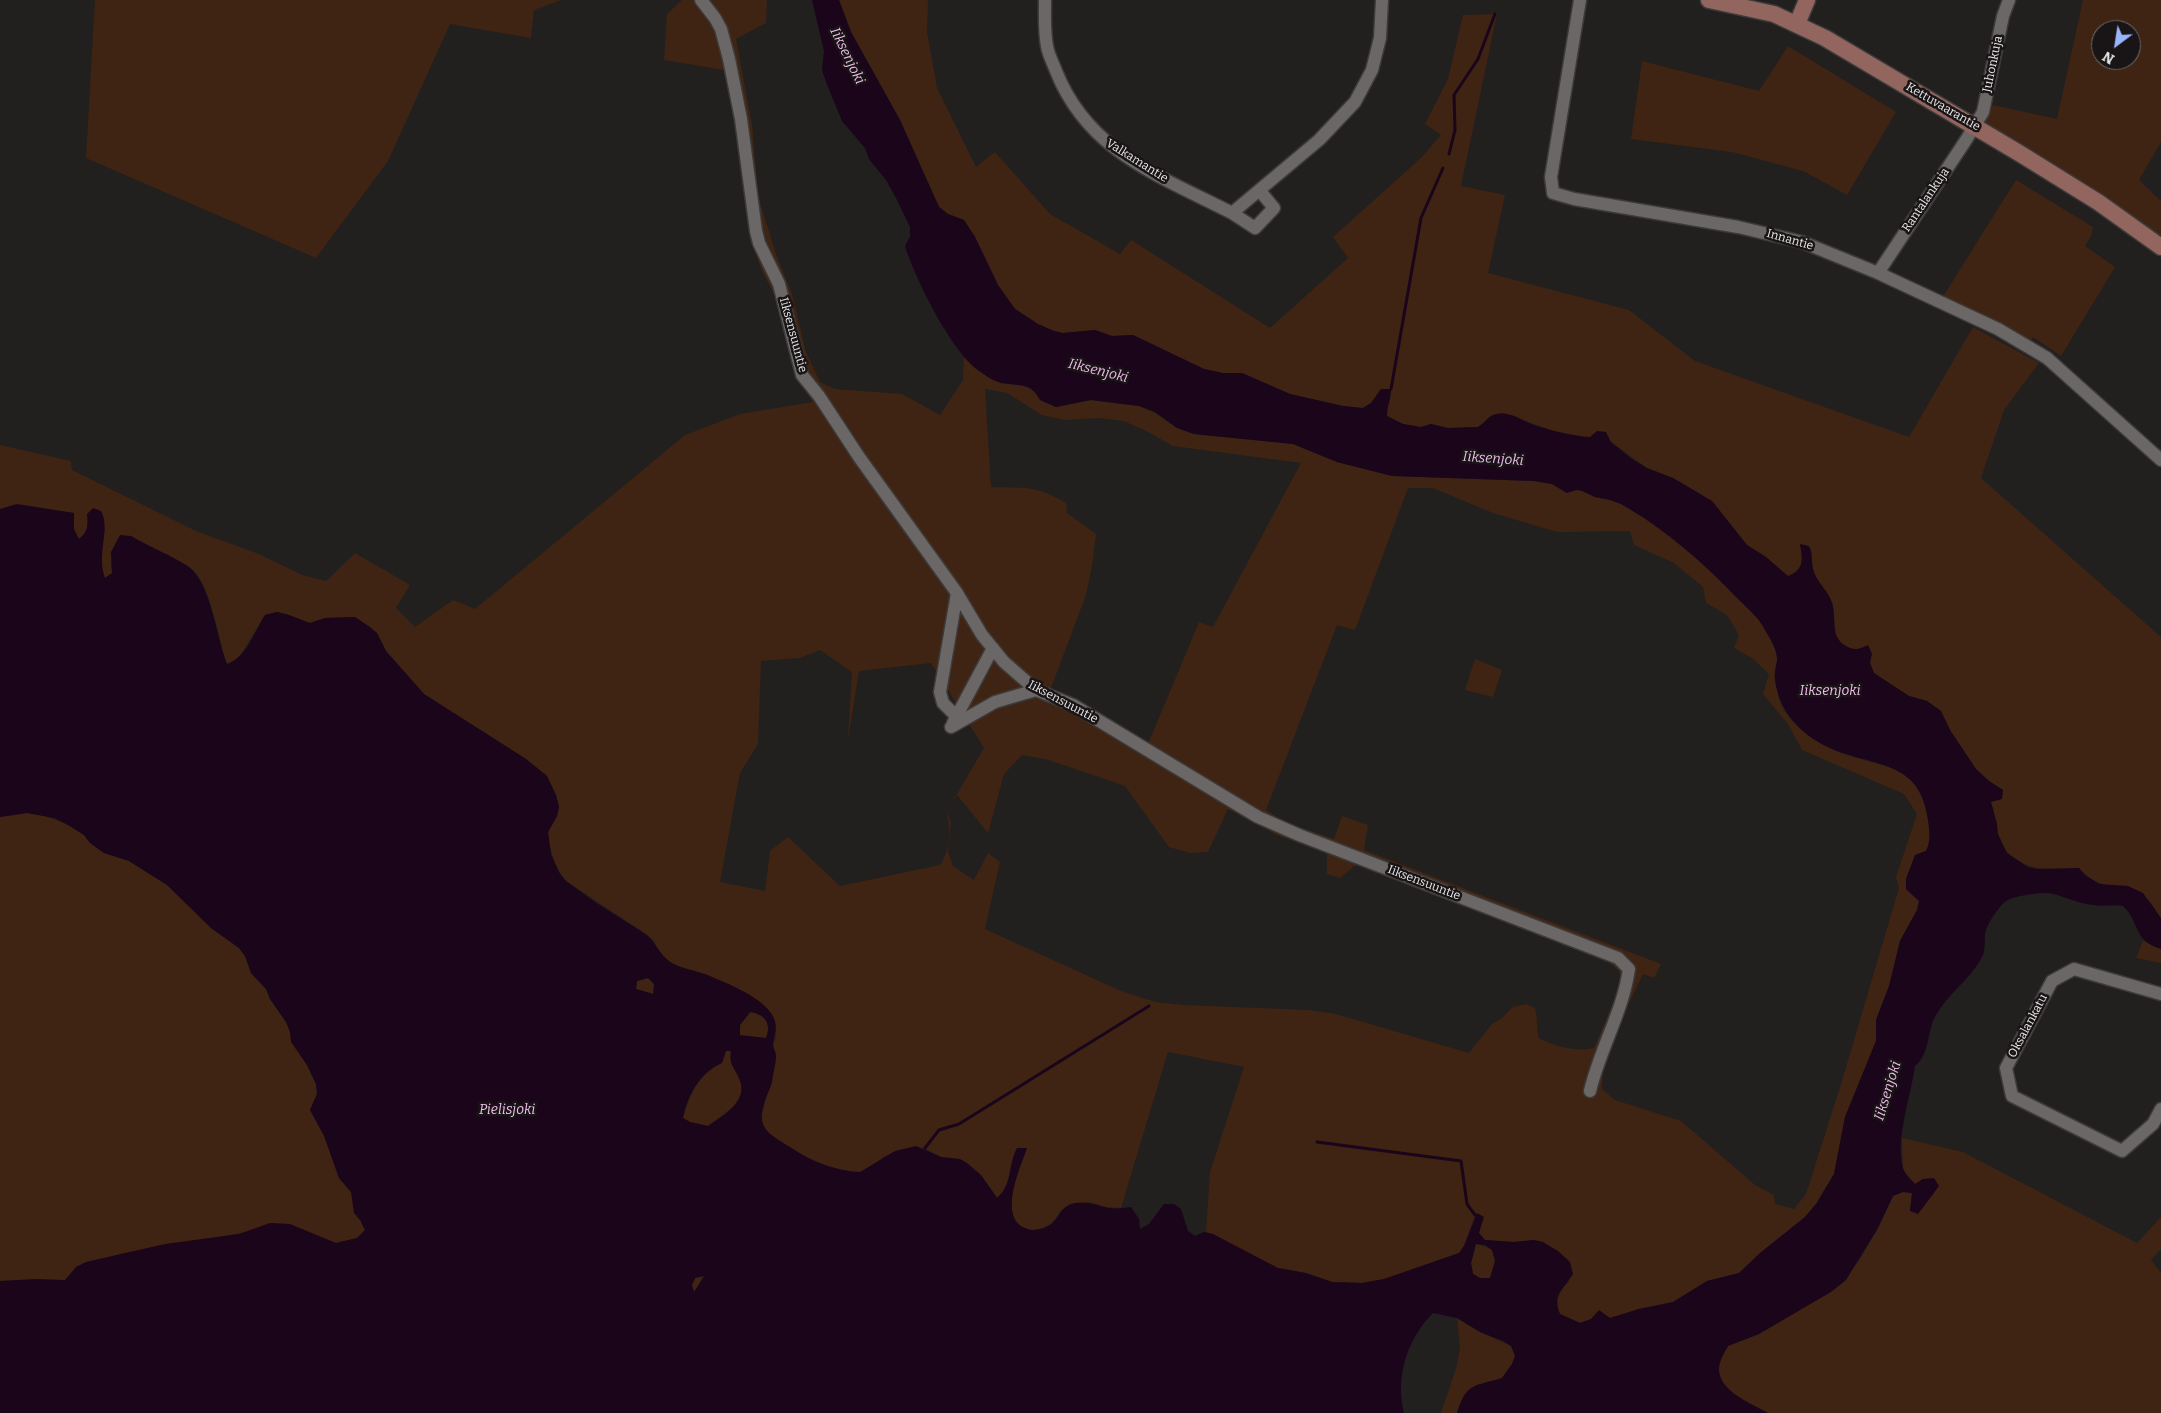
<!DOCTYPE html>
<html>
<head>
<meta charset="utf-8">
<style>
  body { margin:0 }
  #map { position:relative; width:2161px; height:1413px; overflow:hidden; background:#221f1f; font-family:Bitter,serif }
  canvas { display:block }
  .north { position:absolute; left:2091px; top:20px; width:50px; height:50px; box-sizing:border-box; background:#191516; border:1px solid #6c696a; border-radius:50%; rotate:211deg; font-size:14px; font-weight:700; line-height:20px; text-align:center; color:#e9e7e7 }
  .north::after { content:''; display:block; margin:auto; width:18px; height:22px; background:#99b5fd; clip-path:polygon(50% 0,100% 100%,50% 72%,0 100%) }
</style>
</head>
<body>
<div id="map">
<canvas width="2161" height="1413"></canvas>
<div class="north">N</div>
</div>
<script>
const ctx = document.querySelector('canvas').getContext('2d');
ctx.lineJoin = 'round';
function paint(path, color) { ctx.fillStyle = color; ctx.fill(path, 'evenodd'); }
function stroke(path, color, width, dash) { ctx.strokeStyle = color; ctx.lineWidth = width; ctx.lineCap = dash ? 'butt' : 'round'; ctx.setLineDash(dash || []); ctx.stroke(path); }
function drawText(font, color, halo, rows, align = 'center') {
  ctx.font = font + ' Bitter,serif'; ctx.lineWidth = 5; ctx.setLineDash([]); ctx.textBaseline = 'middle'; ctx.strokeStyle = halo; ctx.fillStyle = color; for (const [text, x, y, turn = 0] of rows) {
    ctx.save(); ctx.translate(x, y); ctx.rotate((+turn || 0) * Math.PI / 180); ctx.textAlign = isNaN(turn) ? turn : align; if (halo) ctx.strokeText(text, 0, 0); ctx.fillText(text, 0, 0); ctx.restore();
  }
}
paint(new Path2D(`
  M 95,0 L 561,0 L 534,10 L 531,38 L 450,24 L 388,161 L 316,258 L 86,158 Z
  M 682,0 L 767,0 L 766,23 L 736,39 L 752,124 L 758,196 L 776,254 L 792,294 L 806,352 L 820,382 L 835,389 L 902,394 L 940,415 L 963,380 L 964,357 L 976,369 L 991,379 L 1000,382 L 1028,387 L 1035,391 L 1040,400 L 1056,407 L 1091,400 L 1139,406 L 1155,413 L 1177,428 L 1194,434 L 1293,444 L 1337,462 L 1392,476 L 1534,481 L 1552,484 L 1567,493 C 1570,492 1575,490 1578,490 C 1581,490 1617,502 1621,504 C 1662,526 1703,562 1735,596 C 1746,607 1758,616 1765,630 C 1770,639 1778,650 1777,661 C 1776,665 1775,668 1775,672 C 1776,681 1777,693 1780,702 C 1788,722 1810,738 1829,748 C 1870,768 1918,758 1927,814 C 1929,828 1932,839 1926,851 L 1915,855 L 1906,879 L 1906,889 L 1919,901 L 1917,910 L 1900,941 L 1889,986 L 1876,1020 L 1876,1041 L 1845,1117 L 1834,1174 L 1816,1204 L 1805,1217 L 1760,1253 L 1739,1273 L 1707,1281 L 1673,1302 L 1639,1309 L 1610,1318 L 1605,1316 L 1580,1323 L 1560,1314 C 1554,1299 1559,1293 1569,1281 L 1543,1242 L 1534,1240 L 1514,1242 L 1485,1240 L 1479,1233 L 1475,1215 L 1464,1246 L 1459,1253 L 1385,1279 L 1362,1283 L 1332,1282 L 1306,1273 L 1278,1268 L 1206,1232 L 1210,1172 L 1244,1067 L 1168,1052 L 1121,1208 L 1107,1207 L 1088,1202 L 1061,1210 C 1053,1223 1051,1226 1035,1230 C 1029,1231 1025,1229 1020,1226 C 999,1212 1022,1166 1027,1148 L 1017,1149 C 1007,1165 1013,1184 997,1198 L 981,1175 L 950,1159 L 941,1157 L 924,1148 L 885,1156 L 870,1168 L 860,1172 L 851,1172 L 824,1165 L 807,1158 L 771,1135 L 764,1129 L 761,1119 L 776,1056 L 773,1045 L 776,1037 L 776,1026 L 771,1013 L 760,1002 L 730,985 L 671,963 L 658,951 L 654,941 L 640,930 L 566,881 L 555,865 L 549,843 L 548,832 L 557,817 L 559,807 L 556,795 L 547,776 L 526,759 L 424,694 L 386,651 L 377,633 L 355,617 L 325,618 L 310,623 L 286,614 L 277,612 L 265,615 L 237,661 L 227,664 C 218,640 211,582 189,567 C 171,555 149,547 131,536 L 111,562 L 112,573 L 104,579 L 100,557 L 105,529 L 88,525 L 86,533 L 78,539 L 74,529 L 74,513 L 37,509 L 0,509 L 0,445 L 71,461 L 72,470 L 196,531 L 259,554 L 302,575 L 326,581 L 355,553 L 410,585 L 396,608 L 415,627 L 453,600 L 475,609 L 685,435 L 740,414 L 813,402 L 797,378 L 777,300 L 762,271 L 750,239 L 738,125 L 725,70 L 664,60 L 667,14 ZM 985,389 L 1007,393 L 1042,415 L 1065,420 L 1100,418 L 1124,421 L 1148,432 L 1173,446 L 1301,463 L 1213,627 L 1199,622 L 1148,744 L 1072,697 L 1051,688 L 1086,595 L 1092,566 L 1096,534 L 1067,513 L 1066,503 C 1036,485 1024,488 991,487 ZM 1408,488 L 1433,488 L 1493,513 L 1557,532 L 1630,531 L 1634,545 L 1674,563 L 1703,587 L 1706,603 L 1727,615 L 1739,635 L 1734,648 L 1752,658 L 1769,674 L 1763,694 L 1788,724 L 1802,750 L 1904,794 L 1917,814 L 1896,877 L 1899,888 L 1841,1084 L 1806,1194 L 1794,1209 L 1775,1204 L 1774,1195 L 1755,1185 L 1681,1121 L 1615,1100 L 1602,1089 C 1602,1050 1627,1009 1643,974 L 1654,978 L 1661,964 L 1364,850 L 1368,825 L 1342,816 L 1334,839 L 1286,823 L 1266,810 L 1337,625 L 1355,630 ZM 820,650 L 852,672 L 848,740 L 859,671 L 931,663 L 984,748 L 957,794 L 945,805 C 951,826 952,847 940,865 L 840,886 L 788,837 L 770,851 L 765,891 L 720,882 L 740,773 L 758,744 L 761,661 L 800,658 ZM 1022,755 L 1049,760 L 1125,786 L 1169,847 L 1190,853 L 1208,852 L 1228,809 L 1277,835 L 1327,853 L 1327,874 L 1340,878 L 1357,864 L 1606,960 L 1619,971 L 1622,982 L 1594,1048 C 1576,1052 1556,1047 1539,1038 C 1536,1027 1538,1018 1535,1008 L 1526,1004 L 1513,1007 L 1501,1019 L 1492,1024 L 1469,1053 L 1336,1014 L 1308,1010 L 1184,1005 L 1156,1002 L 1121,991 L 985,929 L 1000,862 L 988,853 L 974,880 L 953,866 L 948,852 L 951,823 L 945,805 L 957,795 L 988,833 L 1004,774 Z
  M 839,0 L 928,0 L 927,32 L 937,88 L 976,167 L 995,152 L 1050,214 L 1120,254 L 1131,240 L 1270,328 L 1348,258 L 1333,237 L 1422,157 L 1441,135 L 1425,124 L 1448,79 L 1463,15 L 1497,14 L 1461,186 L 1505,195 L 1488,273 L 1629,310 L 1695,361 L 1909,437 L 1973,327 L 2039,363 L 2004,410 L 1981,478 L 2161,637 L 2161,918 C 2156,913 2152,902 2147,899 C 2124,887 2096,889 2079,868 C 2048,871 2011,872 1998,836 C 1995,825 1995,813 1991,802 L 2003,790 L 1989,781 L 1976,769 L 1950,730 L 1941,711 L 1927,701 L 1909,696 L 1881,679 L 1874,673 L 1870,663 L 1858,650 L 1849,648 L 1842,644 L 1836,636 L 1833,604 L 1828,594 L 1817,579 L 1813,569 L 1811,550 L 1800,544 C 1803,560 1804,569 1788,577 L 1766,557 L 1747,545 L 1712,501 L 1673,478 L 1647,468 L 1611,442 L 1553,431 L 1504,413 L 1492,416 L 1478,427 L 1448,428 L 1431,424 L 1421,427 L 1403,424 L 1387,416 L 1387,406 L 1391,398 L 1381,389 L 1371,403 L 1362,408 L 1343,406 L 1290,394 L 1242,373 L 1223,373 L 1204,369 L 1133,335 L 1112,336 L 1095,330 L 1063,333 L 1054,331 L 1038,324 L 1015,309 L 998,285 L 975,237 L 964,220 L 948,214 L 939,207 L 900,120 L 851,32 Z
  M 2083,0 L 2161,0 L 2161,142 L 2139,180 L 2161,201 L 2161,236 L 2026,147 L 1984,124 L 1993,105 L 2057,119 ZM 2101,30 L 2131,30 L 2131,60 L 2101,60 Z
  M 1788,46 L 1896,112 L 1847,195 L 1803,171 L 1732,152 L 1631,139 L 1642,61 L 1759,91 Z
  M 2016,180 L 2093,227 L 2091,236 L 2085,246 L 2115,267 L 2061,356 L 2033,337 L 2029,343 L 1942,298 Z
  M 1475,659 L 1502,670 L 1493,697 L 1465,690 Z
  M 27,813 L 45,816 L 62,822 L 84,835 L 90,843 L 104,853 L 129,861 L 167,885 L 211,928 L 239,948 L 245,956 L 251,973 L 266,989 L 270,999 L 286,1022 L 316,1084 L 317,1094 L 310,1110 L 325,1136 L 339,1178 L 351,1192 L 365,1231 L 357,1238 L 336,1243 L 248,1232 L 119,1254 L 72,1274 L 65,1280 L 0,1281 L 0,817 Z
  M 2143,941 L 2161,945 L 2161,963 L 2136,958 Z
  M 648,978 L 654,984 L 654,994 L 636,989 L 637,981 Z
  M 751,1012 C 766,1014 771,1024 767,1038 L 740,1036 L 740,1025 Z
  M 726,1051 L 731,1051 C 729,1063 733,1065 738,1076 C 751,1100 725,1113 708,1126 L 690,1122 L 683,1118 C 689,1095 699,1074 722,1063 Z
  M 1902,1138 L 1963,1152 L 2137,1243 L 2161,1217 L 2161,1249 L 2151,1260 L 2161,1273 L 2161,1413 L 1768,1413 C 1752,1404 1721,1392 1719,1372 C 1718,1363 1724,1353 1728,1346 L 1759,1334 L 1839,1286 L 1860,1259 L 1878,1228 L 1893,1196 L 1903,1192 L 1912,1193 L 1910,1211 L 1922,1207 L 1934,1194 L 1923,1179 L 1915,1184 L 1903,1170 Z
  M 1476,1244 L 1492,1249 L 1495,1261 L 1490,1278 L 1480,1278 L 1473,1274 L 1471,1263 Z
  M 705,1276 L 694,1293 L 692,1285 L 695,1278 Z
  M 1457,1318 L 1480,1332 L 1511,1346 L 1515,1356 L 1512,1364 L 1502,1378 C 1475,1387 1467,1381 1457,1413 L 1441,1413 L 1456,1369 L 1460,1348 Z`), '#3f2413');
paint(new Path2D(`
  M 812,0 L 839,0 L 851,32 L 900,120 L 939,207 L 948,214 L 964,220 L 975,237 L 998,285 L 1015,309 L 1038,324 L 1054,331 L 1063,333 L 1095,330 L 1112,336 L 1133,335 L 1204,369 L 1223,373 L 1242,373 L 1290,394 L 1343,406 L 1363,408 L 1371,403 L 1381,389 L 1391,389 C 1391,399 1387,406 1387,416 L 1403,424 L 1421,427 L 1431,424 L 1448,428 L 1478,427 C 1483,424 1488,417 1493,415 C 1510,409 1523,422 1537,426 C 1554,431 1572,436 1590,437 L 1597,431 L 1606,432 L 1611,442 L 1632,459 L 1647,468 L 1673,478 L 1712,501 L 1747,545 L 1766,557 L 1788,576 C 1804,570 1803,560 1800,544 L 1809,546 C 1813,553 1811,561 1813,569 C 1816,582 1828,590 1832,603 C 1837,619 1829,636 1846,646 C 1854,651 1860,649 1868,645 L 1872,654 L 1870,663 L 1874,673 L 1909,696 L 1927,701 L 1941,711 L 1950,730 L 1976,769 L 1989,781 L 2003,790 L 2002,799 L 1991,802 L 1997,824 L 1998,834 L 2007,853 L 2028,867 L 2037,869 L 2079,868 L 2085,875 L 2099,884 L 2128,886 L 2143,893 L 2161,918 L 2161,949 C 2132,940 2141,923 2123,906 C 2113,904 2103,907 2093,905 C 2079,904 2066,897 2053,894 C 2045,891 2016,896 2008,900 C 2001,903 1991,919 1987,927 C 1982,937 1988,947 1981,959 C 1969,980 1948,994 1936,1015 C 1926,1032 1931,1053 1915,1066 C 1911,1096 1895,1139 1903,1168 C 1905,1174 1910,1179 1915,1184 L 1923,1179 L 1934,1178 L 1939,1186 L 1918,1214 L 1910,1211 L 1912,1193 L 1903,1192 L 1893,1196 L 1878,1228 L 1846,1280 L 1831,1292 L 1759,1334 L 1728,1346 C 1724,1353 1718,1363 1719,1371 C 1721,1392 1752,1404 1768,1413 L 1457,1413 C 1467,1381 1475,1387 1502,1378 L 1512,1364 L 1515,1356 L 1511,1346 L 1503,1341 L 1480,1332 L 1457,1318 L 1433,1313 C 1407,1339 1395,1377 1404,1413 L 0,1413 L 0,1281 L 35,1279 L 65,1280 L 76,1267 L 86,1262 L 165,1244 L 239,1234 L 270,1223 L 290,1224 L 336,1243 L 357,1238 L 365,1230 L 360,1220 L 354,1213 L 351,1192 L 339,1178 L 324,1136 L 310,1110 L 317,1094 L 316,1084 L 307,1065 L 291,1042 L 290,1032 L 286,1022 L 270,999 L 266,989 L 251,973 L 245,956 L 239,948 L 211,928 L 167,885 L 129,861 L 104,853 L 90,843 L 84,835 L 70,826 L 54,818 L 27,813 L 0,817 L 0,509 L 17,504 L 74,513 L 74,529 L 79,539 C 88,532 88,525 87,514 L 93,508 L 101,511 C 111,529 96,553 105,578 L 112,573 L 111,552 L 120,535 L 131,536 C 149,547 171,555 189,567 C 211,583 217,640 227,664 C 247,657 254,632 265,615 L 277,612 L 286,614 L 310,623 L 325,618 L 355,617 L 370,627 L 377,633 L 386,651 L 424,694 L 526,759 L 547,776 L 556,795 L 559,807 L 557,816 L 548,832 L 551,854 L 560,874 L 566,881 L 595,902 L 647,935 C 657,944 660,956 672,963 C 682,969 694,970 705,974 C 724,982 758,995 770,1012 C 780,1025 774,1032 773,1045 C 773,1048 776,1052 776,1056 C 776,1064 773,1074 772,1082 C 770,1090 766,1096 764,1104 C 755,1130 774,1137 793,1149 C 813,1162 836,1171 860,1172 L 895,1151 L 916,1146 L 941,1157 L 960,1159 L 967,1163 L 981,1175 L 997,1198 C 1013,1184 1008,1165 1017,1148 L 1027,1148 C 1020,1167 998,1217 1025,1228 C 1033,1232 1043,1229 1050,1225 C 1060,1219 1059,1206 1075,1203 C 1088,1201 1096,1205 1108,1208 C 1116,1209 1124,1208 1131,1207 L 1139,1219 L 1140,1229 L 1149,1224 L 1164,1204 L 1174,1204 L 1181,1209 L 1188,1231 L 1195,1236 L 1204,1232 L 1213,1234 L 1278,1268 L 1306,1273 L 1332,1282 L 1362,1283 L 1384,1279 L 1459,1253 L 1464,1246 L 1477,1213 L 1484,1217 L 1479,1233 L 1485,1240 L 1514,1242 L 1534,1240 L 1543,1242 L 1558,1251 L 1570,1262 L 1573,1274 C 1563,1290 1552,1294 1560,1314 L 1580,1323 L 1591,1319 L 1599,1310 L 1610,1318 L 1639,1309 L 1673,1302 L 1707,1281 L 1739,1273 L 1760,1253 L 1805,1217 L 1816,1204 L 1834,1174 L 1845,1117 L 1876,1041 L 1876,1020 L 1889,986 L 1900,941 L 1917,910 L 1919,901 L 1906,889 L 1906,879 L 1915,855 L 1926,851 C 1932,839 1929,827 1927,814 C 1917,758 1869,767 1828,747 C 1800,734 1779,711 1775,680 C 1774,673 1776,667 1777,661 C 1778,650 1770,639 1765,630 C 1758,616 1746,607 1735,596 C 1703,562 1662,527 1621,504 C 1613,500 1604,499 1595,497 C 1590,495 1584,491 1578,490 C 1575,490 1570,492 1567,493 L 1552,484 L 1534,481 L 1392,476 L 1337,462 L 1293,444 L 1194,434 L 1177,428 L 1155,412 L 1139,406 L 1091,400 L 1056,407 L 1040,400 C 1031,382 1019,386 1001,383 C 993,381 985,375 978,370 C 951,351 915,278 905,246 L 910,237 L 910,227 L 896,198 L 886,180 L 869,159 L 865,148 L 842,121 L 826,82 L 822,70 L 824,51 ZM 648,978 L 654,984 L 653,994 L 636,989 L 637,981 ZM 750,1012 C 765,1014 772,1024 766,1038 L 740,1035 L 740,1025 ZM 726,1051 L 731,1051 C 729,1063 733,1066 738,1076 C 751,1100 725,1114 708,1126 L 690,1122 L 683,1118 C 688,1095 699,1073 722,1063 ZM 1476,1244 L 1485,1245 L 1492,1250 L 1495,1261 L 1490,1278 L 1480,1278 L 1473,1274 L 1471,1263 ZM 704,1276 L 694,1292 L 692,1285 L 695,1278 Z`), '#1b051a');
stroke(new Path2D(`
  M 1449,154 L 1455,130 L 1454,95 L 1478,59 L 1495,14
  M 1391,389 L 1421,218 L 1443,168
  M 1317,1142 L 1461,1161 L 1467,1204 L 1475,1215
  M 925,1148 L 939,1130 L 959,1124 L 1149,1006`), '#1b051a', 3);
const street = new Path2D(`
  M 701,0 L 715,18 L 721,29 L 729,59 L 741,119 L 756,231 L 759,243 L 779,284 L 802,375 L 819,396 L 859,457 L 957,593 L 982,635 L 1004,662 L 1036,690 L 1073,705 L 1258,817 L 1299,835 L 1618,958 L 1629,969 C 1623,1011 1600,1049 1590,1091
  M 1045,0 C 1045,15 1044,31 1047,46 C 1048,54 1053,63 1056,71 C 1088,152 1160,176 1232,213 L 1319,140 L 1355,102 L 1372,70 L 1380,38 L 1382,0
  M 1580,0 L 1551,177 L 1553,193 L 1574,199 L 1738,227 L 1802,242 L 1878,273 L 1998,329 L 2047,358 L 2161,460
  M 1232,213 L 1255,228 L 1274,208 L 1260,191
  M 1878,273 L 1966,140 L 1983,112 L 2003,16 L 2009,0
  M 956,716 L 943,703 L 940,692 L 957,593
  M 953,723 L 993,648
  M 951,727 L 995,702 L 1036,690
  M 2161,994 L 2074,969 L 2052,981 L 2006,1068 L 2012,1096 L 2122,1151 L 2153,1124 L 2161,1109`);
const secondary = new Path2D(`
  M 1709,0 L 1774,14 L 1825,38 L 2019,153 L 2098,202 L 2161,247
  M 1797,24 L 1807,0`);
stroke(street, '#3d3a3a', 15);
stroke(secondary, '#3d3a3a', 19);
stroke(street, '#6b6767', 12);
stroke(secondary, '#92665f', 16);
drawText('12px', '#e9e7e7', '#191516', [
  ["Juhonkuja",1993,64,-78],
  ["Kettuvaarantie",1943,107,30],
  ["Valkamantie",1137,161,32],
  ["Rantalankuja",1926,200,-56],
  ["Innantie",1790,240,16],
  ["Iiksensuuntie",793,335,75],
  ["Iiksensuuntie",1063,702,28],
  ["Iiksensuuntie",1424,883,21],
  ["Oksalankatu",2028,1026,-62]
]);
drawText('italic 14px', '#efbceb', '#191516', [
  ["Iiksenjoki",847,56,64],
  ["Iiksenjoki",1098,371,14],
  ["Iiksenjoki",1493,459,4],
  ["Iiksenjoki",1830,691],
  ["Iiksenjoki",1888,1091,-73],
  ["Pielisjoki",507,1110]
]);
</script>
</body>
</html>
